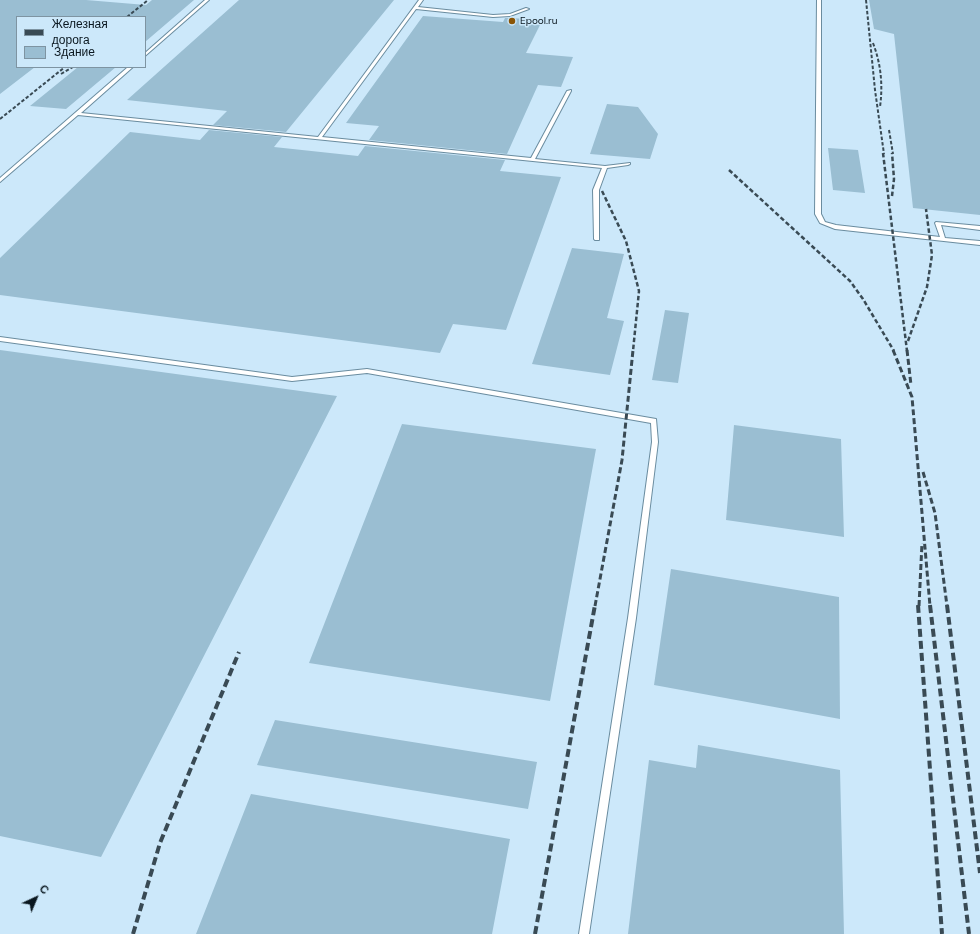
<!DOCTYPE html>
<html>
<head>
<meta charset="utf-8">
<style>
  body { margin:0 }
  #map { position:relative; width:980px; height:934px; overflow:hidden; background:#cce8fa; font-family:"DM Sans",sans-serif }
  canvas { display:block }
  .legend { position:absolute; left:16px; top:16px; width:130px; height:52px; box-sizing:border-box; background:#cce8fa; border:1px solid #7e94a2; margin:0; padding:5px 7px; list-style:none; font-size:12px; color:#0a171f }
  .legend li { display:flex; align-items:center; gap:8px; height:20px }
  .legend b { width:20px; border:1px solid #7e94a2 }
  .north { position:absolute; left:16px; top:878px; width:40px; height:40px; -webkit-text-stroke:3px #cce8fa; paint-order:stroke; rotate:44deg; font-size:11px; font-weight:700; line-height:16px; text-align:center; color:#0a171f }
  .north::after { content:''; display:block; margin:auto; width:14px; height:18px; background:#0a171f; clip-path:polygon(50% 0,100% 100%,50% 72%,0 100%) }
</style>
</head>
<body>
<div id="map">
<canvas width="980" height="934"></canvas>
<ul class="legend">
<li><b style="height:5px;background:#394a54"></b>Железная дорога</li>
<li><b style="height:11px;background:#9abed2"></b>Здание</li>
</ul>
<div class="north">С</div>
</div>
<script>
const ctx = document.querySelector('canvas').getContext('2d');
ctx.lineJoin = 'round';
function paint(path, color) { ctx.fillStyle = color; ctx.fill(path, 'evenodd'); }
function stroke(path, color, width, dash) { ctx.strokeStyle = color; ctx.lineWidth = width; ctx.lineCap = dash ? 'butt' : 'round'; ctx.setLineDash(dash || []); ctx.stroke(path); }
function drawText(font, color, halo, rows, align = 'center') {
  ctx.font = font + ' "DM Sans",sans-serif'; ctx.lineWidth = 3; ctx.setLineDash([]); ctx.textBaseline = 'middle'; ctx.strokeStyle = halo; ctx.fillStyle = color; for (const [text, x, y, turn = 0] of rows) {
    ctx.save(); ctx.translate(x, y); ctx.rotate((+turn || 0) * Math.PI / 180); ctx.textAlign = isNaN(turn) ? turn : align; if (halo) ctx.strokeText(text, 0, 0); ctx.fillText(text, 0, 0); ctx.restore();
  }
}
paint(new Path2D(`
  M 0,0 L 86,0 L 146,5 L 152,0 L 194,0 L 145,42 L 145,17 L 17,17 L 17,67 L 35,67 L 0,94 Z
  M 239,0 L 394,0 L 286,132 L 213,125 L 227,111 L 127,100 Z
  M 869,0 L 980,0 L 980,215 L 913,208 L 894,34 L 874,29 Z
  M 423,16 L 503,22 L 505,18 L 532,19 L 530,24 L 540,25 L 526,53 L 573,57 L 561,87 L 538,85 L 507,154 L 369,140 L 379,126 L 346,123 Z
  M 78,67 L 116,67 L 66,109 L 30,106 Z
  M 607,104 L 638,107 L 658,134 L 650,159 L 590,154 Z
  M 209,130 L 282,137 L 274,147 L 358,156 L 365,146 L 505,160 L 500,171 L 561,177 L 506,330 L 453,324 L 440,353 L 0,295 L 0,258 L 130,132 L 200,140 Z
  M 828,148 L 858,150 L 865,193 L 833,190 Z
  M 572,248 L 624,254 L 607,318 L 624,321 L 610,375 L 532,364 Z
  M 665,310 L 689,313 L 678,383 L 652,380 Z
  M 0,350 L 337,396 L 101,857 L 0,836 Z
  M 402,424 L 596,449 L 550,701 L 309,663 Z
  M 734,425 L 841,439 L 844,537 L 726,520 Z
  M 671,569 L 839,597 L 840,719 L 654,685 Z
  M 275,720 L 537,762 L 528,809 L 257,765 Z
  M 698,745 L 840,770 L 844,934 L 628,934 L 649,760 L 696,768 Z
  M 251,794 L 510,839 L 492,934 L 196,934 Z`), '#9abed2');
const lane = new Path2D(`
  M 205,0 L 209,0 L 145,56 L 145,53 Z
  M 419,0 L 423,0 L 418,7 L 493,15 L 510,14 L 526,8 L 529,9 L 510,16 L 493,17 L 416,9 L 322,137 L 531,158 L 567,91 L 571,90 L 571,91 L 535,159 L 605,166 L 630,163 L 630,164 L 628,165 L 607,168 L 599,190 L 599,240 L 595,240 L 594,239 L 593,190 L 602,168 L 78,115 L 0,182 L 0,178 L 128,67 L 133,67 L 81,113 L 318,137 Z
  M 817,0 L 821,0 L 821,214 L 825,222 L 836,225 L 940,237 L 935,223 L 936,222 L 980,226 L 980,230 L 941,225 L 945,238 L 980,241 L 980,245 L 835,229 L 820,223 L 815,214 Z
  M 0,337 L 292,377 L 367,369 L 656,419 L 658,442 L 636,618 L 589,934 L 579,934 L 628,618 L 652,442 L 651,423 L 367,373 L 292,381 L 0,341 Z`);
stroke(lane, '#6a8c9f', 2);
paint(lane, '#fff');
stroke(new Path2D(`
  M 866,0 L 875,90 L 884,154
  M 127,17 L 148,0
  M 873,43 C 881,64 883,85 880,107
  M 61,74 L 73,67
  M 0,119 L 65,67
  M 889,130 L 893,154`), '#394a54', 2, [3.5, 2]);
stroke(new Path2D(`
  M 883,153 L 907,351
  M 729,170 L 850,281 L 863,299 L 894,351
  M 602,191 L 626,241 L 639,291 L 633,351
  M 892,196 L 894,179 L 892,153
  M 908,341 L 927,287 L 932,255 L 926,209`), '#394a54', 2.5, [4.5, 2.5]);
stroke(new Path2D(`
  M 893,350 L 912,397 L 930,606
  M 907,350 L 911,385
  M 923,472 L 935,513 L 947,606
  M 595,606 L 622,460 L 633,350
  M 919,606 L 922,543`), '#394a54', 3, [6, 3]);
stroke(new Path2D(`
  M 918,605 L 942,934
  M 930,605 L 969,934
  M 947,605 L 980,873
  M 133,934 L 160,843 L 239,652
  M 535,934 L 595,605`), '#394a54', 4, [8, 4]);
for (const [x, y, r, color] of [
  [512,21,4,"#8a5405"]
]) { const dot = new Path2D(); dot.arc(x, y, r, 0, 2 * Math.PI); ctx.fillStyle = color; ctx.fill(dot); stroke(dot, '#cce8fa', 1.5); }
drawText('10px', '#0a171f', '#cce8fa', [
  ["Epool.ru",520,21]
], 'left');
</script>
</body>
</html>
